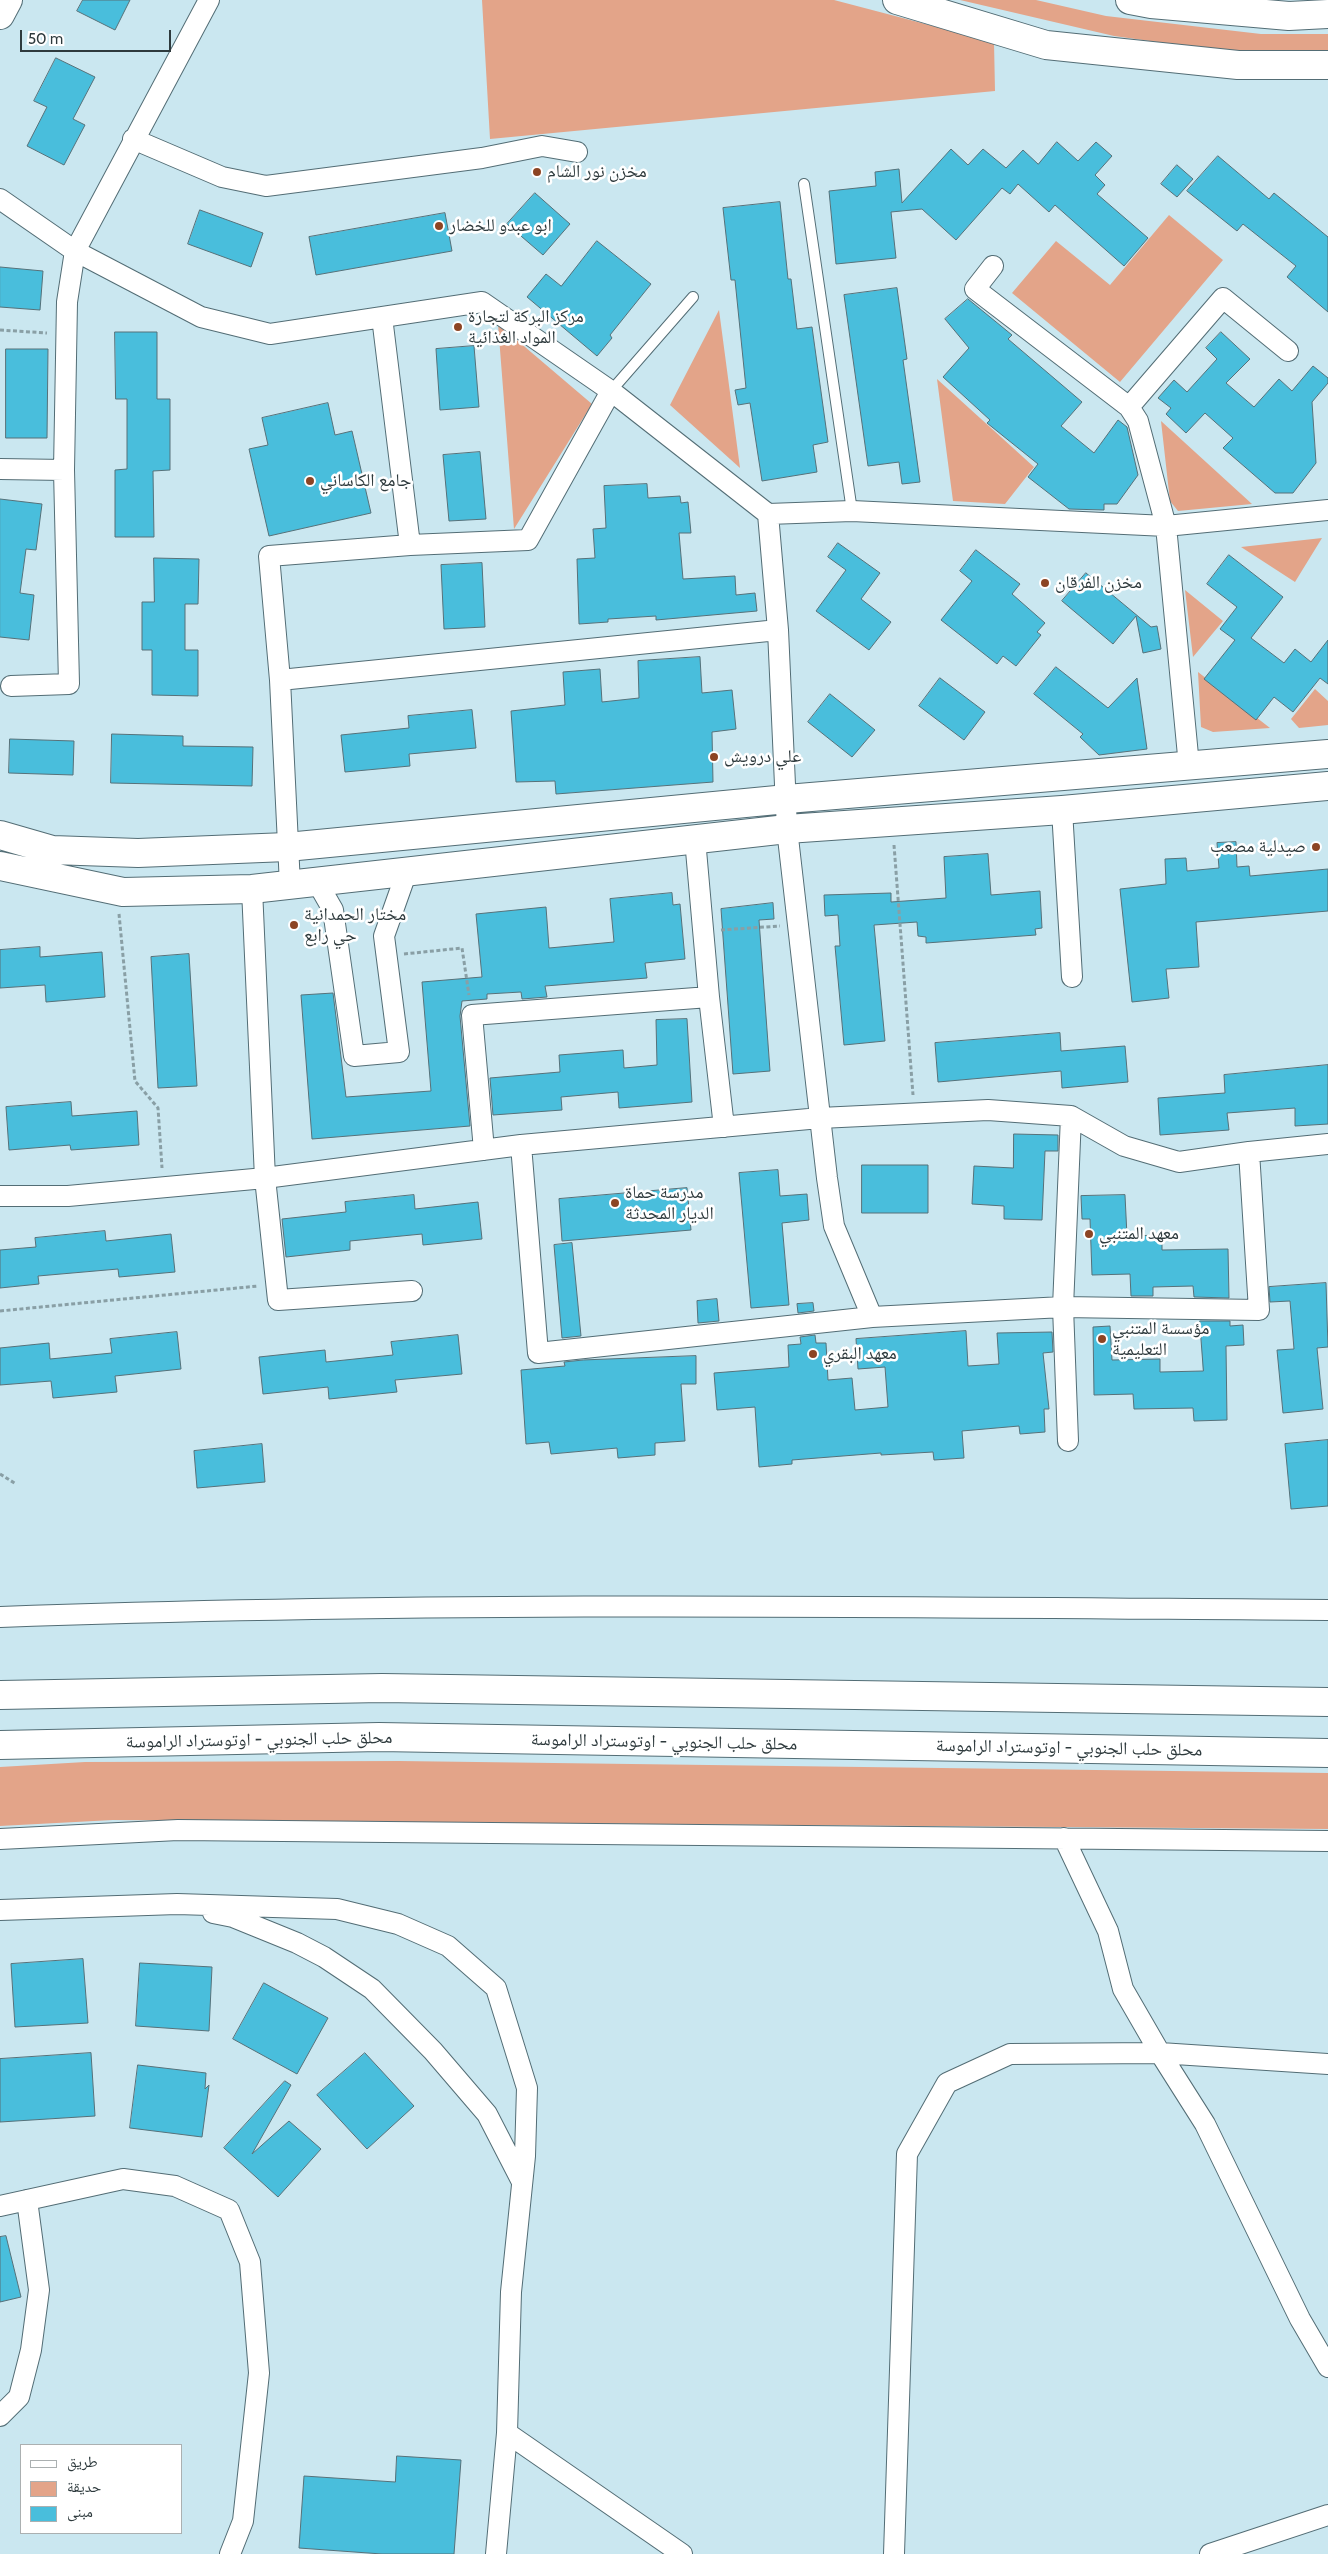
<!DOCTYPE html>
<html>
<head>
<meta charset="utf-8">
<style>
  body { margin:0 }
  #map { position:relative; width:1328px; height:2554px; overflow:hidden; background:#cae7f0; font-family:Cabin,"Noto Naskh Arabic",sans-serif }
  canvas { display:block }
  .legend { position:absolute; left:20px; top:2444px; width:162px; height:90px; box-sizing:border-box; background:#fff; border:1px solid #abb0b1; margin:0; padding:6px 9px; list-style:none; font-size:15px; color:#2e3a3d }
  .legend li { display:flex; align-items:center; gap:10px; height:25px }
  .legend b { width:25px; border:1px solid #abb0b1 }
  .scale { position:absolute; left:20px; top:30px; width:151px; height:22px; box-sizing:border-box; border:2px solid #2e3a3d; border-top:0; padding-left:6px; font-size:15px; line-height:18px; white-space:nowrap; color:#2e3a3d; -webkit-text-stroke:4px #fff; paint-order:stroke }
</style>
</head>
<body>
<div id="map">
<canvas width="1328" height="2554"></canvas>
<ul class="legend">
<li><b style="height:6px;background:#fff"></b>طريق</li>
<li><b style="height:14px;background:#e3a489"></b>حديقة</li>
<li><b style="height:14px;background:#49bedc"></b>مبنى</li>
</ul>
<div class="scale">50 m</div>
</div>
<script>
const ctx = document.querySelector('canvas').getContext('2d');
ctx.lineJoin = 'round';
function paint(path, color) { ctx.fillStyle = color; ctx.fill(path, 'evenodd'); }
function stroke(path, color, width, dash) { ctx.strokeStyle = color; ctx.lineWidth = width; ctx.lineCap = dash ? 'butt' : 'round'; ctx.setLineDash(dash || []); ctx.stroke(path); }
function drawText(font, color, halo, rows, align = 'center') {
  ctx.font = font + ' Cabin,"Noto Naskh Arabic",sans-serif'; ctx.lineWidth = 5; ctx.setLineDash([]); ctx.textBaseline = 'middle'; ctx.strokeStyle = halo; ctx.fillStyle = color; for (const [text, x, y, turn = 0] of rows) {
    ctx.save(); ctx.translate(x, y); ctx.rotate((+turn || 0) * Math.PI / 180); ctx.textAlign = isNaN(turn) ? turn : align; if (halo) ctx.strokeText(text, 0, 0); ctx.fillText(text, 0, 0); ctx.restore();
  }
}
paint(new Path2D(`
  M 482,0 L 834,0 L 994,42 L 995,91 L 490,139 Z
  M 960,0 L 1036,0 L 1106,16 L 1261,34 L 1328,34 L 1328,52 L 1229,52 L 1114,36 Z
  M 1169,215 L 1223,260 L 1120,382 L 1012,293 L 1056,241 L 1110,285 Z
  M 719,310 L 740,468 L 670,405 Z
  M 498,324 L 592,404 L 514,529 Z
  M 937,379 L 1034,467 L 1005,504 L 953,501 Z
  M 1161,421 L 1252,504 L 1178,511 L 1170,501 Z
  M 1322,538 L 1295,582 L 1241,547 Z
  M 1185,590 L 1223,621 L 1193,657 Z
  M 1198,672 L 1270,728 L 1213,732 L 1201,727 Z
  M 1315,689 L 1328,701 L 1328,725 L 1299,728 L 1291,719 Z
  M 399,1761 L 1328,1773 L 1328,1829 L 113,1820 L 0,1826 L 0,1767 L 85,1762 Z`), '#e3a489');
const building = new Path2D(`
  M 83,0 L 130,0 L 115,30 L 77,11 Z
  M 56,58 L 95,77 L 73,119 L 85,125 L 64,165 L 27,146 L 47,107 L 34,101 Z
  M 1057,142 L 1078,161 L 1096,142 L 1112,156 L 1095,175 L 1105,185 L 1097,194 L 1148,238 L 1124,266 L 1055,205 L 1049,212 L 1018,184 L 1010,194 L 1002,188 L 956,240 L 922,209 L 891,212 L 896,258 L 836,264 L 829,191 L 876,186 L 875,172 L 899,169 L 902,203 L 951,149 L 968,165 L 983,149 L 1006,168 L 1023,150 L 1038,164 Z
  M 1218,156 L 1269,199 L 1274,193 L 1328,237 L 1328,312 L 1287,277 L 1296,266 L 1243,224 L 1237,231 L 1187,191 Z
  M 1177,165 L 1193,179 L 1177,197 L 1161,184 Z
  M 535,193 L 570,224 L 543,255 L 507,224 Z
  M 780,202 L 788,279 L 791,279 L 797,329 L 812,327 L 828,442 L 813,445 L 817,472 L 762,481 L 750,403 L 738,405 L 735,390 L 746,388 L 735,280 L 731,280 L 723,208 Z
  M 200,210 L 263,233 L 251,267 L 188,244 Z
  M 445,213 L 452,251 L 316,275 L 309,237 Z
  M 597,241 L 651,284 L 610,335 L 612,338 L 597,356 L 527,297 L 546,274 L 561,286 Z
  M 0,267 L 43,271 L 40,310 L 0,307 Z
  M 897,288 L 907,359 L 903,360 L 920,482 L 902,484 L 899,462 L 868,466 L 844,295 Z
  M 968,299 L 1012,335 L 1008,339 L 1082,402 L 1061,426 L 1094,453 L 1118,420 L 1127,427 L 1138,475 L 1117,504 L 1104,504 L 1104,510 L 1069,509 L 1028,477 L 1038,464 L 987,423 L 990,420 L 943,377 L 969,348 L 945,319 Z
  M 115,332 L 157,332 L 157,399 L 170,399 L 170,470 L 153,471 L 154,537 L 115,537 L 115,470 L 127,469 L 127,399 L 116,399 Z
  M 1221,332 L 1250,359 L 1226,383 L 1254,407 L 1279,379 L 1292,391 L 1313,366 L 1328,378 L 1328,383 L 1312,402 L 1316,463 L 1293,493 L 1275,493 L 1223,448 L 1233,438 L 1205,413 L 1186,433 L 1166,414 L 1171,408 L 1158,398 L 1174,380 L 1187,392 L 1217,359 L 1206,348 Z
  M 474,346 L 479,407 L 440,410 L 436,349 Z
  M 6,349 L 48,349 L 47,438 L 6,438 Z
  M 328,403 L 335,435 L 352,431 L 371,513 L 269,536 L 249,449 L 268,445 L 262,418 Z
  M 480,452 L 486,519 L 449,521 L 443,455 Z
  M 647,484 L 648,498 L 680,496 L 681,503 L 688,502 L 691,533 L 679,533 L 683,579 L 735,576 L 736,595 L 755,593 L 757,611 L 656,620 L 656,616 L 608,619 L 608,622 L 579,624 L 577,559 L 595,558 L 593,529 L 606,528 L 604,486 Z
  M 0,499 L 42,504 L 36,550 L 26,549 L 20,593 L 34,595 L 29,640 L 0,637 Z
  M 838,543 L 880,573 L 861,599 L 891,622 L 869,650 L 816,611 L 846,570 L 828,557 Z
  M 976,550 L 1020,584 L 1012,594 L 1045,623 L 1037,632 L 1041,635 L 1016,666 L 1003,656 L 997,664 L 941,620 L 972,581 L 960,571 Z
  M 1229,555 L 1283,597 L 1251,638 L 1284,663 L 1295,649 L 1311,662 L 1328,640 L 1328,684 L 1320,678 L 1293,712 L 1274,697 L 1256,720 L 1204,679 L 1235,640 L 1220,629 L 1237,607 L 1207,584 Z
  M 154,558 L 199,559 L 198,604 L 185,604 L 185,650 L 198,650 L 198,696 L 152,695 L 152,650 L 142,650 L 142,602 L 154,602 Z
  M 482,563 L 485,627 L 444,629 L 441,565 Z
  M 1086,573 L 1151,627 L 1157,626 L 1161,649 L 1143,653 L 1136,616 L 1113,644 L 1062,601 Z
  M 700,657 L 702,693 L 732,690 L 736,729 L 712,732 L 713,782 L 556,794 L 555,781 L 516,782 L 511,711 L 565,705 L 563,672 L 600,669 L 602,702 L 639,698 L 638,661 Z
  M 1056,667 L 1108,708 L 1137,678 L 1147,749 L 1099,755 L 1080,737 L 1083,734 L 1034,694 Z
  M 940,678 L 985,712 L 964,740 L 919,706 Z
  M 830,694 L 875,730 L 852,757 L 808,722 Z
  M 472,710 L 476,748 L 409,754 L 410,766 L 345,772 L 341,735 L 409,728 L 408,716 Z
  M 112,734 L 183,736 L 183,746 L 253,747 L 252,786 L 111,783 Z
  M 10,739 L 74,741 L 73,775 L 9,773 Z
  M 1236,842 L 1237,867 L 1249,866 L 1250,876 L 1328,869 L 1328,911 L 1196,922 L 1199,967 L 1166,969 L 1169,998 L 1132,1002 L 1120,889 L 1166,884 L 1165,859 L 1186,858 L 1187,871 L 1219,868 L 1217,843 Z
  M 988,854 L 991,895 L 1040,891 L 1042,928 L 1035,929 L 1036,935 L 926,943 L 926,937 L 918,936 L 917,922 L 874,925 L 885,1041 L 844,1045 L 835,946 L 840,946 L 838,915 L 825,916 L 824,895 L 891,893 L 891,902 L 946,898 L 944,857 Z
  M 672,893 L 673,905 L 680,904 L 685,959 L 645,963 L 647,978 L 545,986 L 547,997 L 522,999 L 521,992 L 487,994 L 487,999 L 462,1001 L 460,1016 L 470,1126 L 312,1139 L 301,995 L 333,993 L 346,1097 L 431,1091 L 422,982 L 482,977 L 476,914 L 546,907 L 549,948 L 614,942 L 610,899 Z
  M 773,903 L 774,919 L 759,920 L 770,1071 L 733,1074 L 721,909 Z
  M 40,947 L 40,957 L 102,952 L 105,997 L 46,1002 L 45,985 L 0,988 L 0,950 Z
  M 189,954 L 197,1086 L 158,1088 L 151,957 Z
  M 687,1019 L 692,1102 L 619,1108 L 618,1092 L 561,1097 L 562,1110 L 493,1115 L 490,1078 L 560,1072 L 559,1055 L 623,1050 L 624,1068 L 657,1065 L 656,1020 Z
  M 1060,1033 L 1061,1051 L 1125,1046 L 1128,1082 L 1062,1088 L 1061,1071 L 938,1082 L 935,1043 Z
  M 1328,1065 L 1328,1124 L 1295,1126 L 1295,1108 L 1227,1113 L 1229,1130 L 1160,1135 L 1158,1098 L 1225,1093 L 1224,1075 Z
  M 71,1102 L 72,1116 L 137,1111 L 139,1145 L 71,1150 L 70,1145 L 9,1150 L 6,1107 Z
  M 1014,1134 L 1058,1135 L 1058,1151 L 1045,1151 L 1042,1220 L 1004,1219 L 1004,1206 L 972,1204 L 974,1166 L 1013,1168 Z
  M 862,1165 L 928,1165 L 928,1213 L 862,1213 Z
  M 778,1170 L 780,1196 L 807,1194 L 809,1220 L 782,1223 L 789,1305 L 751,1308 L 739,1173 Z
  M 687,1188 L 691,1230 L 562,1241 L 559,1199 Z
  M 414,1195 L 415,1209 L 478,1202 L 482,1239 L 423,1245 L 422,1234 L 350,1241 L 350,1250 L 286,1257 L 282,1219 L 346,1212 L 345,1202 Z
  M 1125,1195 L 1127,1236 L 1162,1235 L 1162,1250 L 1228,1249 L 1229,1298 L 1194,1297 L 1193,1286 L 1153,1287 L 1153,1296 L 1131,1296 L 1130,1274 L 1092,1275 L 1090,1219 L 1082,1219 L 1081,1196 Z
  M 105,1231 L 106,1241 L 171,1234 L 175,1272 L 119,1277 L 118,1269 L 38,1276 L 39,1284 L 0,1288 L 0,1250 L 36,1247 L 35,1238 Z
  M 572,1243 L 581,1336 L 562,1338 L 554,1245 Z
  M 1326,1283 L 1328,1347 L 1317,1348 L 1323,1409 L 1283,1413 L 1277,1350 L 1294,1349 L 1290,1301 L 1270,1302 L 1269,1287 Z
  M 717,1299 L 719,1321 L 698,1323 L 697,1301 Z
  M 813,1303 L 814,1311 L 798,1313 L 797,1304 Z
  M 1200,1321 L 1230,1321 L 1230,1326 L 1243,1325 L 1244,1345 L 1226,1346 L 1227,1420 L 1194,1421 L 1193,1408 L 1134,1409 L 1133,1394 L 1094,1395 L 1093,1327 L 1110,1326 L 1112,1360 L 1160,1359 L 1160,1372 L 1203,1371 Z
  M 966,1331 L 968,1366 L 999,1364 L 997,1333 L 1052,1332 L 1053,1352 L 1043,1353 L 1049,1409 L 1044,1409 L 1045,1432 L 1020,1434 L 1019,1426 L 962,1431 L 964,1458 L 934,1460 L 933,1452 L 881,1455 L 881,1453 L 792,1460 L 792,1464 L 759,1467 L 755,1407 L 717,1410 L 714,1373 L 789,1367 L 788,1345 L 801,1344 L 800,1337 L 815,1335 L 816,1343 L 826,1343 L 828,1380 L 852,1378 L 855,1410 L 888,1407 L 885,1367 L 858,1369 L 856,1339 Z
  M 177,1332 L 181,1369 L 115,1376 L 117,1392 L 53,1398 L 51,1381 L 0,1385 L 0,1348 L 49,1343 L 50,1359 L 112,1353 L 110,1339 Z
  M 458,1335 L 462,1374 L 395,1380 L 397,1392 L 329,1399 L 328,1387 L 263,1394 L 259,1357 L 325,1350 L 326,1362 L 393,1355 L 391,1342 Z
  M 696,1356 L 696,1384 L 681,1384 L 685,1441 L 655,1443 L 655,1455 L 618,1458 L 617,1448 L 551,1454 L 549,1442 L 526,1444 L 521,1370 L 565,1366 L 564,1362 L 583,1360 Z
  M 1328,1440 L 1328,1506 L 1291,1509 L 1285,1444 Z
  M 262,1444 L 265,1482 L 197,1488 L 194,1451 Z
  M 83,1959 L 88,2023 L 15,2027 L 11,1964 Z
  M 140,1963 L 212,1967 L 209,2031 L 136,2026 Z
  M 264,1983 L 328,2018 L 297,2074 L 233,2039 Z
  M 91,2053 L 95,2116 L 0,2122 L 0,2059 Z
  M 365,2053 L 414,2106 L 367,2149 L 317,2095 Z
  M 138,2065 L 206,2073 L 205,2089 L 209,2085 L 202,2137 L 130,2128 Z
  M 285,2081 L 291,2085 L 252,2154 L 289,2121 L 321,2149 L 278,2197 L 224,2148 Z
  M 6,2236 L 21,2297 L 0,2302 L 0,2237 Z
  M 397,2456 L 461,2460 L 454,2554 L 382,2554 L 299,2548 L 304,2476 L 395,2482 Z`);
paint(building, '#49bedc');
stroke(building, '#567179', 1);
const lane = new Path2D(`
  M 804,184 L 852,511
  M 611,391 L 693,297`);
const street = new Path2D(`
  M 133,139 L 222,177 L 266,186 L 482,158 L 542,146 L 577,152
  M 0,199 L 75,251 L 201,317 L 270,334 L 482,302 L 611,391 L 768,514 L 852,511 L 1166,526 L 1328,510
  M 993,266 L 975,289 L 1129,407 L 1138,421 L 1166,526 L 1189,766
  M 382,317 L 410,545
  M 1129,407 L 1223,298 L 1288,351
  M 0,469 L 64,470
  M 768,514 L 778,630 L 787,829 L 827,1178 L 834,1226 L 872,1317 L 1063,1307 L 1259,1310 L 1249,1152
  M 280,680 L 778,630
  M 11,686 L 69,684 L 64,470 L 67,302 L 75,251 L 209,0
  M 1062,810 L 1072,977
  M 695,839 L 709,997
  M 317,882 L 333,910 L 354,1056 L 399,1052 L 384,936 L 407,871
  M 290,885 L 280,680 L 269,556 L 410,545 L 528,540 L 611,391
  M 252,889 L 265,1178 L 278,1300 L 412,1291
  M 521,1145 L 538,1353 L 872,1317
  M 484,1150 L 472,1015 L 709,997 L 724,1127
  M 0,1196 L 68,1196 L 265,1178 L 521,1145 L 820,1118 L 988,1110 L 1071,1116 L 1124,1146 L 1179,1162 L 1249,1152 L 1328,1144
  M 1068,1441 L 1063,1307 L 1071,1116
  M 0,1617 C 442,1601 885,1607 1328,1610
  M 1064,1838 L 1108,1931 L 1123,1989 L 1160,2053 L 1205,2124 L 1300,2319 L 1328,2367
  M 0,1839 L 178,1830 L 1328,1841
  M 0,1910 L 177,1904 L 337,1909 L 398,1924 L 448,1946 L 496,1988 L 527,2088 L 525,2156 L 511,2292 L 507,2433 L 496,2554
  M 213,1913 L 233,1917 L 297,1943 L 324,1957 L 372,1989 L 433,2051 L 487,2114 L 522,2182
  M 0,2206 L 123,2179 L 175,2186 L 229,2210 L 250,2262 L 259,2373 L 243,2521 L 230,2554
  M 0,2416 L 19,2397 L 31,2350 L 39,2290 L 27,2200
  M 507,2433 L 682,2554
  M 894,2554 L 907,2154 L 947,2083 L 1010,2054 L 1160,2053 L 1328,2064
  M 1210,2554 L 1328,2515`);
const secondary = new Path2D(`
  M 897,0 L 1046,45 L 1238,65 L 1328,65
  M 1130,0 L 1151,4 L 1289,16 L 1328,14
  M 0,15 L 8,0
  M 0,835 L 52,850 L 138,853 L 287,847 L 787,799 L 1328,754
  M 0,866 L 123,892 L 252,889 L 787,829 L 1062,810 L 1328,786`);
const highway = new Path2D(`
  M 0,1695 L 382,1688 L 1328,1702
  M 0,1745 L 379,1737 L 1328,1753`);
stroke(lane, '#536d75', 12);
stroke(street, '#536d75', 22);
stroke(secondary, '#536d75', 30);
stroke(highway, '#536d75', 30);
stroke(new Path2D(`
  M 0,330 L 47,333
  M 894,845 L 913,1095
  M 119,914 L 135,1081 L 158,1108 L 162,1168
  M 721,930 L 780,926
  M 404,954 L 462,948 L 469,995
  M 0,1311 L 258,1286
  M 0,1474 L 16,1484`), '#899fa5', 3, [4, 2.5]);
stroke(lane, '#fff', 10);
stroke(street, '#fff', 20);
stroke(secondary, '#fff', 28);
stroke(highway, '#fff', 28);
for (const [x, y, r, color] of [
  [537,172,5,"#8c4423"],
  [439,226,5,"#8c4423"],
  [458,327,5,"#8c4423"],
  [310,481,5,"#8c4423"],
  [1045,583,5,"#8c4423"],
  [714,757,5,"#8c4423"],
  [1316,847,5,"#8c4423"],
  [294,925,5,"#8c4423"],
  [615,1203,5,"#8c4423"],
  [1089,1234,5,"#8c4423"],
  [1102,1339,5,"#8c4423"],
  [813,1354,5,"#8c4423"]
]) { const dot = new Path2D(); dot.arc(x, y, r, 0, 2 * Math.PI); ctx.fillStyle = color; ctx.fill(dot); stroke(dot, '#fff', 2); }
drawText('18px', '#2e3a3d', '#fff', [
  ["مخزن نور الشام",547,172],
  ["ابو عبدو للخضار",449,226],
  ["مركز البركة لتجارة",468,317],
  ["المواد الغذائية",468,338],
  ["جامع الكاساني",320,481],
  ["مخزن الفرقان",1055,583],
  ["علي درويش",724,757],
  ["صيدلية مصعب",1306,847,"right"],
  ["مختار الحمدانية",304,915],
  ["حي رابع",304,936],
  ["مدرسة حماة",625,1193],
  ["الديار المحدثة",625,1214],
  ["معهد المتنبي",1099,1234],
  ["مؤسسة المتنبي",1112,1329],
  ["التعليمية",1112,1350],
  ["معهد البقري",823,1354]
], 'left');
drawText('18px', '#2e3a3d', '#fff', [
  ["محلق حلب الجنوبي - اوتوستراد الراموسة",259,1740,-1],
  ["محلق حلب الجنوبي - اوتوستراد الراموسة",664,1742,1],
  ["محلق حلب الجنوبي - اوتوستراد الراموسة",1069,1748,1]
]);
</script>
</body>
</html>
